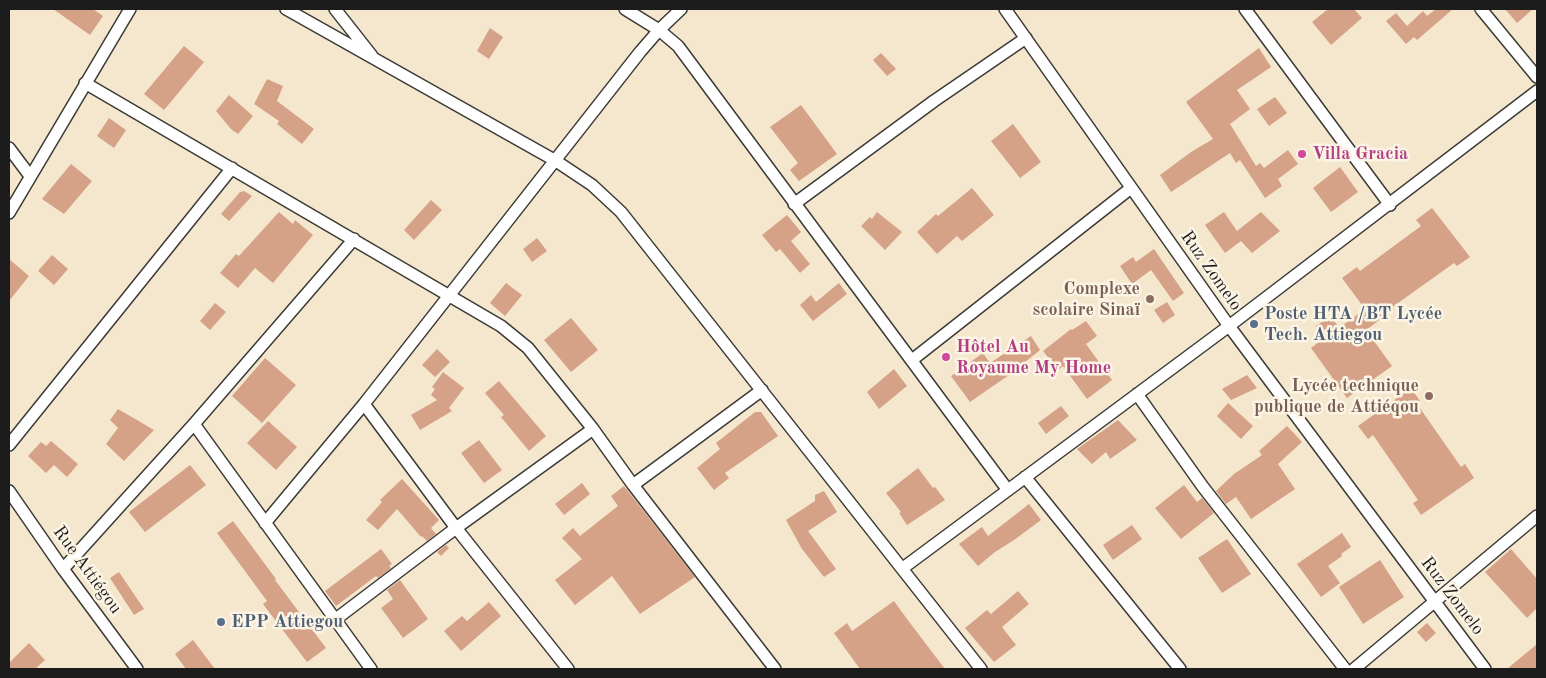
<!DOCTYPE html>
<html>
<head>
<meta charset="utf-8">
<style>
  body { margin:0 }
  #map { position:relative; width:1546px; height:678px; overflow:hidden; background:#f4e7cd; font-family:"Old Standard TT",serif }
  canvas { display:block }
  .frame { position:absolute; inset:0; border:10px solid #1c1c1c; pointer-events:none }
</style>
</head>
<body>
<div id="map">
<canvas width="1546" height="678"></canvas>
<div class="frame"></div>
</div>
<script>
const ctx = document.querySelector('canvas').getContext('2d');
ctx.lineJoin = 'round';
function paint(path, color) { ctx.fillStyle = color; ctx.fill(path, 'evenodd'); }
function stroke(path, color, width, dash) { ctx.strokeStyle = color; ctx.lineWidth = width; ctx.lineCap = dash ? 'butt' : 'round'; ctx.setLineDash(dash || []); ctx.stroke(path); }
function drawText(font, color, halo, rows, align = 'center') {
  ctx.font = font + ' "Old Standard TT",serif'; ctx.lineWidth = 5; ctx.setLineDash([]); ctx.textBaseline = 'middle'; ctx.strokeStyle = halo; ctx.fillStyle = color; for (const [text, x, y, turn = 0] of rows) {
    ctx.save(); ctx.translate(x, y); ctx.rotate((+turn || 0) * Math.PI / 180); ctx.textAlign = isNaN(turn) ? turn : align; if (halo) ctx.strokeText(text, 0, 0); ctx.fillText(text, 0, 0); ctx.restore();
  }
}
paint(new Path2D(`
  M 53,9 L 93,9 L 103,16 L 90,35 Z
  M 1328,9 L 1354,9 L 1362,18 L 1331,45 L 1312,22 Z
  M 1436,9 L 1453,9 L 1417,40 L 1414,37 L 1406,44 L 1386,21 L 1396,13 L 1407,26 L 1423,11 L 1427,16 Z
  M 1505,9 L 1533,9 L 1517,23 Z
  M 490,28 L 503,37 L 489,59 L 477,51 Z
  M 184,46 L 204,62 L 164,110 L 144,94 Z
  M 1259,48 L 1271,67 L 1237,90 L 1250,109 L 1230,124 L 1256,166 L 1260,163 L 1264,168 L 1288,150 L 1298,164 L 1278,179 L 1282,186 L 1265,198 L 1240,160 L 1236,163 L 1230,153 L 1171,192 L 1160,175 L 1191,152 L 1213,139 L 1186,102 Z
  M 881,53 L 896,69 L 887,76 L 873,60 Z
  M 267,79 L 283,86 L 277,101 L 314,129 L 302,144 L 277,124 L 279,121 L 254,104 Z
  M 229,95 L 253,116 L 238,134 L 231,129 L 216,111 Z
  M 1275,97 L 1287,113 L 1269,126 L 1257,109 Z
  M 801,105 L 837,154 L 799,181 L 790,170 L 798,163 L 770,127 Z
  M 109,118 L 126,130 L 114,148 L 97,136 Z
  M 1013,124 L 1041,162 L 1020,178 L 991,141 Z
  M 71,164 L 92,181 L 64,214 L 42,199 Z
  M 1340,167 L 1358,192 L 1331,212 L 1313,188 Z
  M 972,188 L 994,215 L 962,241 L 957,236 L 937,254 L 917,232 L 936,214 L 938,216 Z
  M 244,191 L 252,196 L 229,221 L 221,214 L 240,192 Z
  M 431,200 L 442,210 L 414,240 L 404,230 Z
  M 1432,208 L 1470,257 L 1457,266 L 1454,263 L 1391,308 L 1393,310 L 1366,330 L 1392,366 L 1347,398 L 1311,348 L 1324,338 L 1316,326 L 1331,316 L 1339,328 L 1365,309 L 1342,278 L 1357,267 L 1360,271 L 1421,226 L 1416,220 Z
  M 279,212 L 293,224 L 295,220 L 313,235 L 273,283 L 255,268 L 238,288 L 220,273 L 236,254 L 239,256 Z
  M 877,212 L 902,232 L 885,250 L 861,226 L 870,217 L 872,219 Z
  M 1224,212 L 1237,231 L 1261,212 L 1280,231 L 1252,253 L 1241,241 L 1225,253 L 1205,225 Z
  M 787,215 L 801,232 L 791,241 L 810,264 L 800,273 L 780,249 L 776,252 L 762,235 Z
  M 537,238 L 547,251 L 532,262 L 523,249 Z
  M 1154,249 L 1184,293 L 1173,301 L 1151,270 L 1132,284 L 1120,266 L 1133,257 L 1136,262 Z
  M 52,255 L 68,269 L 54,285 L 38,271 Z
  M 9,259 L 29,276 L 9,301 Z
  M 506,283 L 522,295 L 505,316 L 490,303 Z
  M 839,283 L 847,294 L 813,321 L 800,305 L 811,295 L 816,302 Z
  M 1167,302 L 1175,315 L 1163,323 L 1154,310 Z
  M 215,303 L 226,312 L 210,330 L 200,321 Z
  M 571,318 L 598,350 L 571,372 L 544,340 Z
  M 1086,321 L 1097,336 L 1086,344 L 1112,380 L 1087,399 L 1063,366 L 1058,370 L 1043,351 L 1071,329 L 1072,330 Z
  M 1031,336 L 1040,350 L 1009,375 L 970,402 L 951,376 L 983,353 L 990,363 Z
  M 437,349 L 450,362 L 435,377 L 422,365 Z
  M 265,358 L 296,385 L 262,423 L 232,396 Z
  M 894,369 L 907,386 L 879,409 L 867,392 Z
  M 443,372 L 464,388 L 449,408 L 452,411 L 420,430 L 411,415 L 437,400 L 431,395 L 435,389 L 432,387 Z
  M 1247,375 L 1257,388 L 1231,400 L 1222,389 Z
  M 499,381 L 546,436 L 529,451 L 501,417 L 504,415 L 485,393 Z
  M 1411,388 L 1420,401 L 1417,404 L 1461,467 L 1465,464 L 1474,478 L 1421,515 L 1413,503 L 1418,500 L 1373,435 L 1368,439 L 1358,426 Z
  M 1228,403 L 1253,426 L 1241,439 L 1217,416 Z
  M 1061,406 L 1069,416 L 1046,434 L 1038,423 Z
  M 118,409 L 154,430 L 124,461 L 106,444 L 118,428 L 110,420 Z
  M 755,412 L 761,412 L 778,436 L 725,473 L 729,478 L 714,490 L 697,468 L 720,449 L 716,443 Z
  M 1118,420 L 1137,440 L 1110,459 L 1106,452 L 1092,464 L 1077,449 Z
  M 268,421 L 297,447 L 276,470 L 247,443 Z
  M 1287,426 L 1302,442 L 1278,464 L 1295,489 L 1251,519 L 1236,497 L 1226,504 L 1216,491 L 1234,474 L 1262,455 L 1259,451 Z
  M 479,440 L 502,470 L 484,483 L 461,453 Z
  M 51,441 L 78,464 L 67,477 L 54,465 L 46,473 L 28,456 L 41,442 L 46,446 Z
  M 190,465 L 206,485 L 145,532 L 129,512 Z
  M 918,468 L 933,488 L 935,487 L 945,500 L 907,525 L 899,513 L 901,512 L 886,493 Z
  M 402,479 L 439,520 L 431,528 L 436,534 L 427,541 L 422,536 L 421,537 L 397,509 L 378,530 L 366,520 L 382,502 L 380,500 Z
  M 582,483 L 590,494 L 564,515 L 555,504 Z
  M 1184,485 L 1197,502 L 1202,498 L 1214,513 L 1181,539 L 1155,508 Z
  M 624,486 L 695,577 L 640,614 L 612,576 L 575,605 L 555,580 L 582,559 L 562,538 L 573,528 L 580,536 L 618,506 L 611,496 Z
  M 824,491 L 837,512 L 808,531 L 836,569 L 824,577 L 802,549 L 786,520 L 815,501 L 815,495 Z
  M 1029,504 L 1041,520 L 1014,540 L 995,552 L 978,566 L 959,544 L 982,527 L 988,536 Z
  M 233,521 L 276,579 L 275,580 L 326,648 L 307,662 L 263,604 L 267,601 L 217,533 Z
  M 1132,525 L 1142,539 L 1113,560 L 1103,545 Z
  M 1342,533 L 1351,547 L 1341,554 L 1342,556 L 1328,566 L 1340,583 L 1321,597 L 1297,564 Z
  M 1227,539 L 1251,574 L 1222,593 L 1198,558 Z
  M 446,545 L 449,548 L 441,556 L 437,552 Z
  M 381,549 L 392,564 L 389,566 L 391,568 L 378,578 L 376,576 L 336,606 L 325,591 Z
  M 1511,549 L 1537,579 L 1537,608 L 1527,618 L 1485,572 Z
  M 1380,560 L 1404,597 L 1363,624 L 1339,587 Z
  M 119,572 L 144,609 L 134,615 L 110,578 Z
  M 400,580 L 428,619 L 403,638 L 381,608 L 393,599 L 387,590 Z
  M 1018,591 L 1029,604 L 1002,627 L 1016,645 L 994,662 L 965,628 L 987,610 L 991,614 Z
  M 894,601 L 910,623 L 945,669 L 860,669 L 834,633 L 847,623 L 852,631 Z
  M 489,602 L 501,616 L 461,651 L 444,631 L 462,616 L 467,621 Z
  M 1427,623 L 1436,633 L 1426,642 L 1417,632 Z
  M 193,640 L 215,669 L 186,669 L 175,654 Z
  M 29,643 L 45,660 L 35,669 L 9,669 L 9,663 Z
  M 1537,644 L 1537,669 L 1507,669 Z`), '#d5a187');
const street = new Path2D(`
  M 286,9 L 556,161 L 592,185 L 621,212 L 981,669
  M 335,9 L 372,56
  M 625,9 L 659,30 L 678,46 L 1007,489
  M 1005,9 L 1229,326 L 1485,669
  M 1245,9 L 1390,205
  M 1481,9 L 1537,77
  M 85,83 L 501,326 L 528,348 L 593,429 L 633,485 L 775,669
  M 9,148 L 30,176
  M 794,204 L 934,101 L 1026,38
  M 9,213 L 130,9
  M 912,360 L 1131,188
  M 1137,394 L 1203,487 L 1345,669
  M 364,404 L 456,528 L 568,669
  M 194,424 L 371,669
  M 9,445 L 232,168
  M 1025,477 L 1180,669
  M 633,485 L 762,390
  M 9,491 L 63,569 L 137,669
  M 265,523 L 364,404 L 640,52 L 659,30 L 681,9
  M 903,568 L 1229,326 L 1537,91
  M 63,569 L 194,424 L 354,239
  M 336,619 L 456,528 L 593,429
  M 1354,669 L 1537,516`);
stroke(street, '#3c3a37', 14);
stroke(street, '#fff', 11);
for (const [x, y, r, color] of [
  [1302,154,5,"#d1479c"],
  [1150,299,5,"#8d6e63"],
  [1254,324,5,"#5c6f8a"],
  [946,357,5,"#d1479c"],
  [1429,396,5,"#8d6e63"],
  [221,622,5,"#5c6f8a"]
]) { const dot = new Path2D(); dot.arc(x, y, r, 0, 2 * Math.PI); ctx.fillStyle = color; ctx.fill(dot); stroke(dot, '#fcf5e5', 2); }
drawText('bold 18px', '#b23c85', '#fcf5e5', [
  ["Villa Gracia",1312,154],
  ["Hôtel Au",956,347],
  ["Royaume My Home",956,368]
], 'left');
drawText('18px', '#1c1c1c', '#fcf5e5', [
  ["Ruz Zomelo",1211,271,55],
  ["Rue Attiégou",87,570,54],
  ["Ruz Zomelo",1452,596,53]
]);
drawText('bold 18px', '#785e54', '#fcf5e5', [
  ["Complexe",1140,289],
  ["scolaire Sinaï",1140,310],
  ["Lycée technique",1419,386],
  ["publique de Attiéqou",1419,407]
], 'right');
drawText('bold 18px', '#4e5e75', '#fcf5e5', [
  ["Poste HTA /BT Lycée",1264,314],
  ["Tech. Attiegou",1264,335],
  ["EPP Attiegou",231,622]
], 'left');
</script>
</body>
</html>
